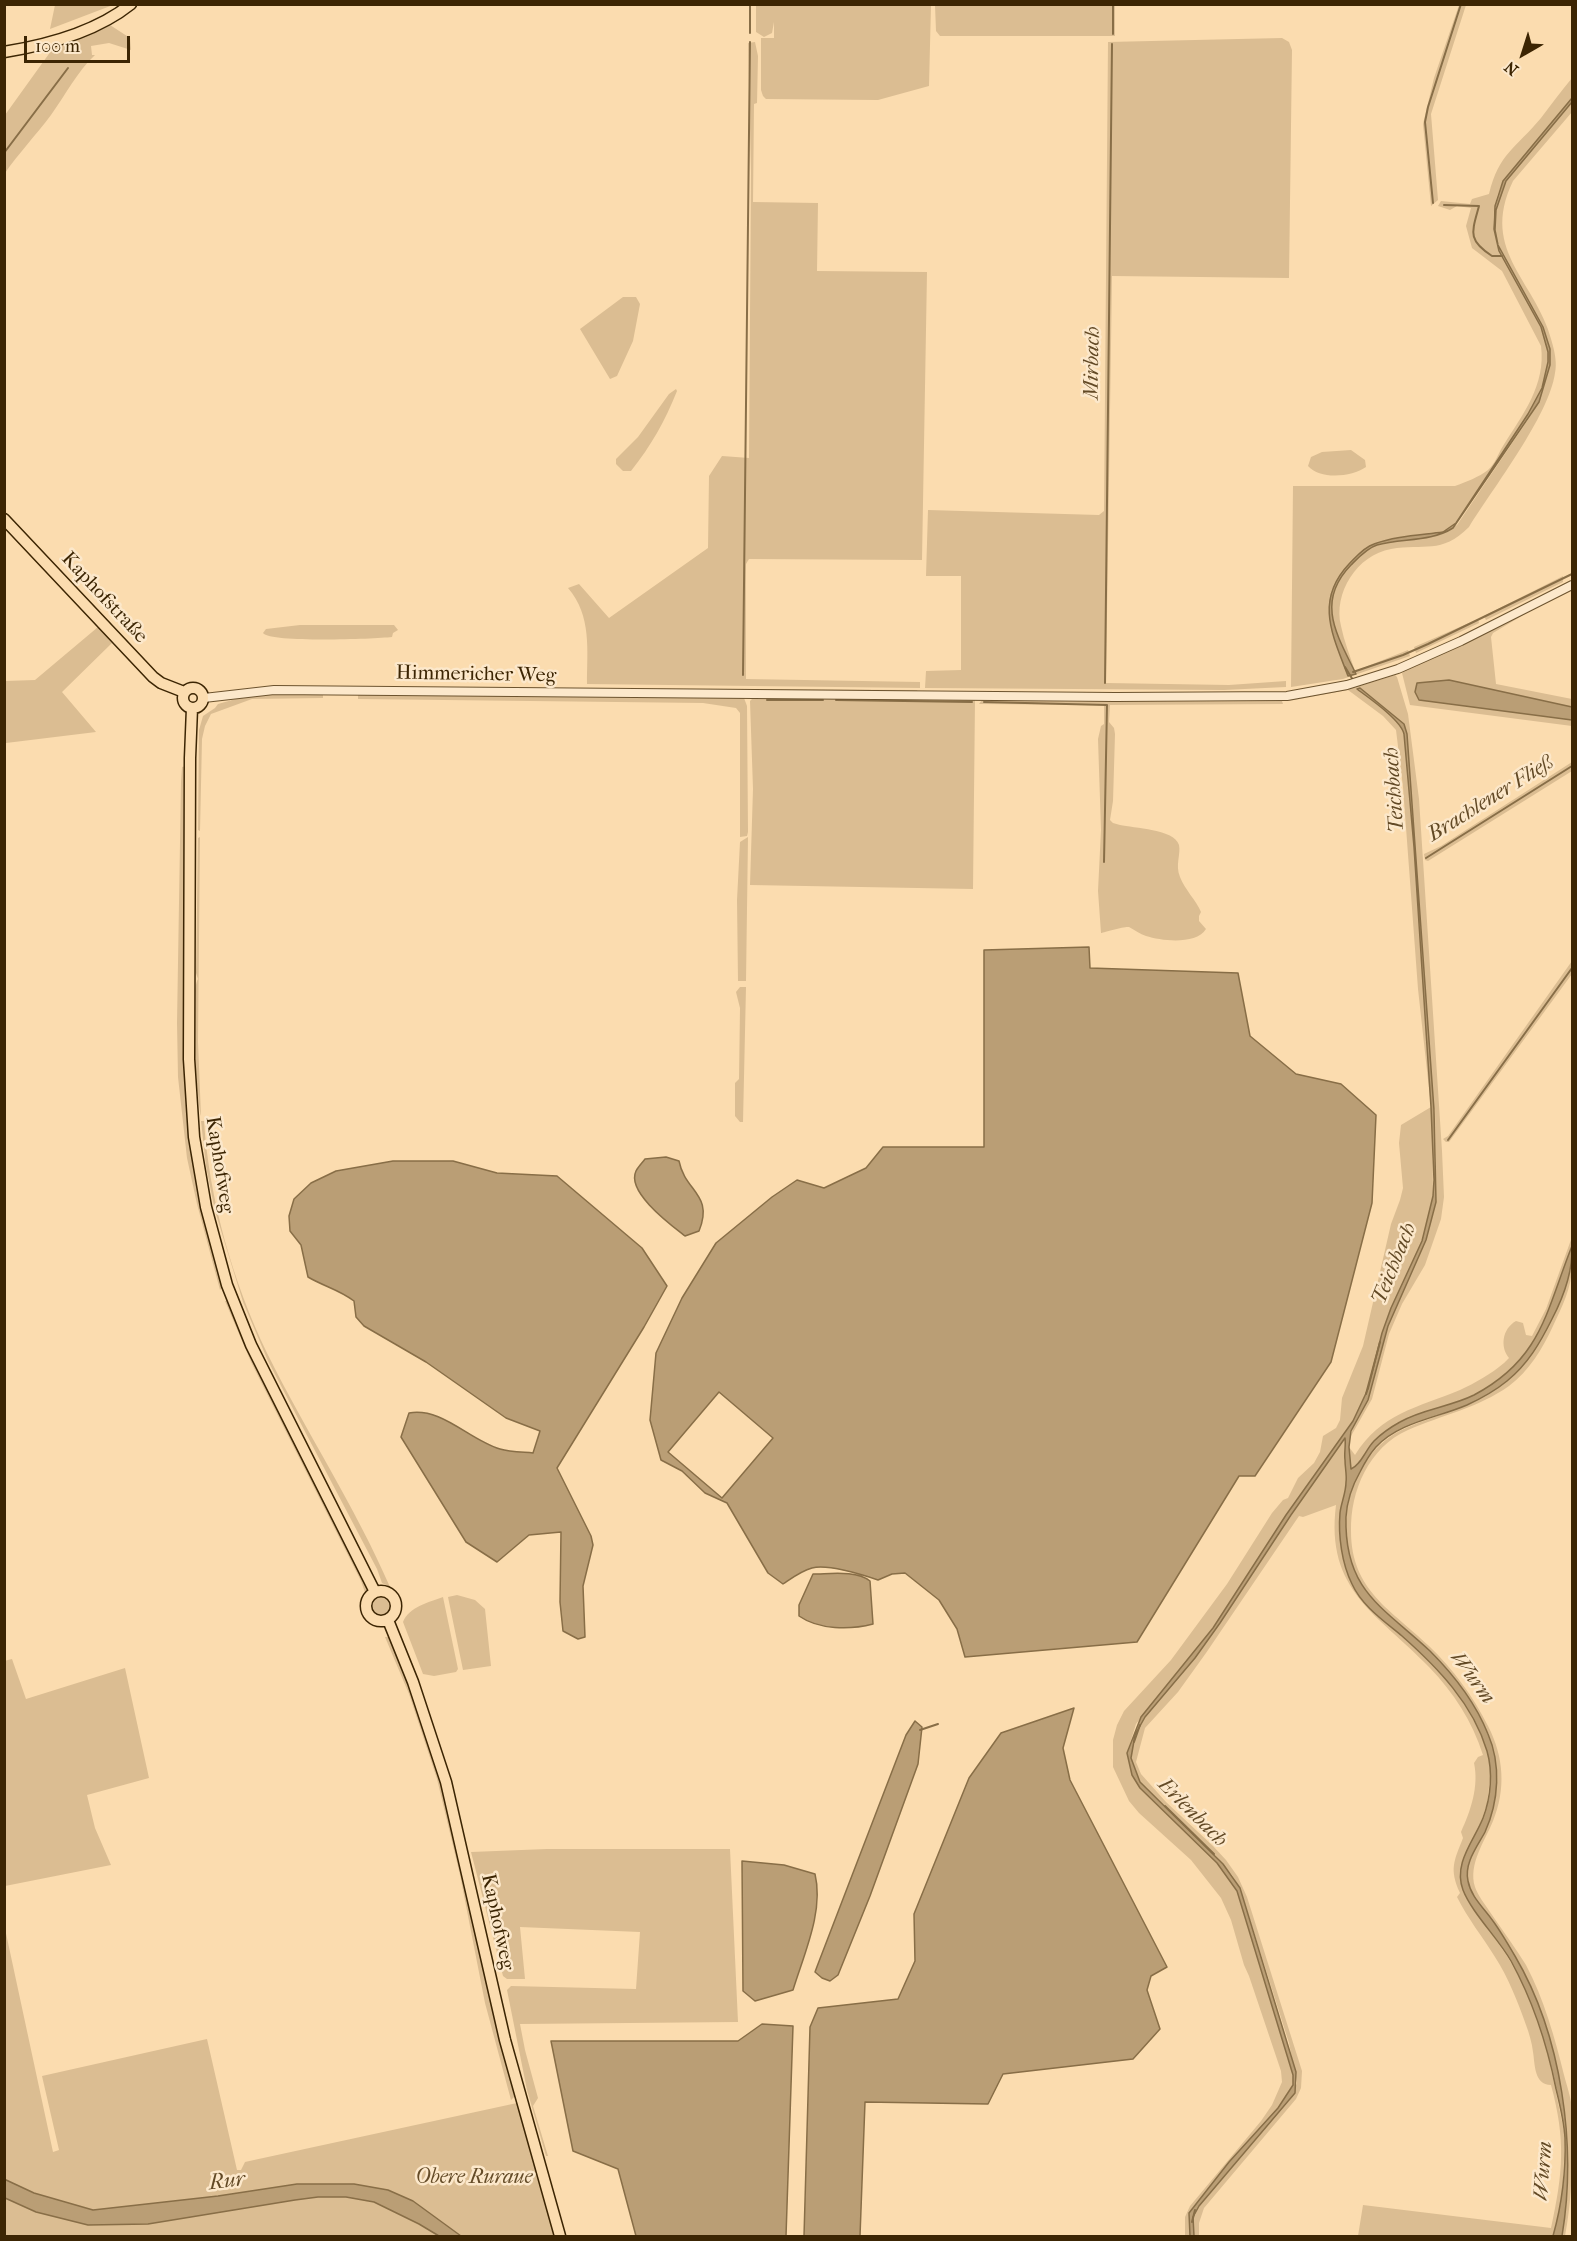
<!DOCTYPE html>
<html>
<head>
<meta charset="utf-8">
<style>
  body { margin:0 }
  #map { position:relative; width:1577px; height:2241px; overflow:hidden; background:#fbdcaf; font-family:"IM FELL French Canon",serif }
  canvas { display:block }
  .frame { position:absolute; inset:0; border:6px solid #3c2503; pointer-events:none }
  .north { position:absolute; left:1493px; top:24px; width:60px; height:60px; -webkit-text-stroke:4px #fce8cb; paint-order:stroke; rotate:219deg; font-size:16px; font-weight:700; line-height:24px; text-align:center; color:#3c2503 }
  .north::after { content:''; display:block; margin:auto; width:21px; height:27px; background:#3c2503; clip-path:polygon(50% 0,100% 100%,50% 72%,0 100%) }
  .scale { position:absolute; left:24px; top:36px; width:106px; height:27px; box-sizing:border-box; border:3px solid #3c2503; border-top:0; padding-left:8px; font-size:18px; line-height:21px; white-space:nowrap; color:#3c2503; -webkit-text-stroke:4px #fce8cb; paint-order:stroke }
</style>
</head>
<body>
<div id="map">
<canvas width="1577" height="2241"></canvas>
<div class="frame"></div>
<div class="north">N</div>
<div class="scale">100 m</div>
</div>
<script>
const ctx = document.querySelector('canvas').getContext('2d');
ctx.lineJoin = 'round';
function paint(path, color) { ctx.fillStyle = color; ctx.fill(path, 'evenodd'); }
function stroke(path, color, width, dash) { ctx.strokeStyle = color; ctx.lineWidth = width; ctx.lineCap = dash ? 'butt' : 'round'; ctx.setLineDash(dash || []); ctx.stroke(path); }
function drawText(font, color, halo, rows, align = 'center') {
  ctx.font = font + ' "IM FELL French Canon",serif'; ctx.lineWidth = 5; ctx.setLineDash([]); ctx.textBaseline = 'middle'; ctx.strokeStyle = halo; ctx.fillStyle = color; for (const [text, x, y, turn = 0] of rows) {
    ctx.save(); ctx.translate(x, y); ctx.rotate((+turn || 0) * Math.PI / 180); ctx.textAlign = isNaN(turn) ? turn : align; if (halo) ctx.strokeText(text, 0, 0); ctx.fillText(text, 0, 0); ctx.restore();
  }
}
paint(new Path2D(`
  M 55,5 L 55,4 L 113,5 L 50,29 Z
  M 756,5 L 931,5 L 929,86 L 878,100 L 766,99 L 763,96 L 761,90 L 761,38 L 774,38 L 774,22 L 772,33 L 764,37 L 756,32 Z
  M 935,5 L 1115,5 L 1115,36 L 940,36 L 936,31 Z
  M 1459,5 L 1466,5 L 1431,114 L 1438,200 L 1431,206 L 1423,124 L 1434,78 Z
  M 110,25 L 130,38 L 131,50 L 109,43 L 91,46 L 92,55 L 95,55 C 77,72 66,94 51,115 C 36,135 19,153 5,173 L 5,115 L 56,44 L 92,34 Z
  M 1282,38 L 1289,42 L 1292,50 L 1289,278 L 1112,276 L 1106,683 L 1229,685 L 1286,681 L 1286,687 L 1224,690 L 925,688 L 926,671 L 961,670 L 961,576 L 926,576 L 928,510 L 1099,515 L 1104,511 L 1108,42 Z
  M 755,42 L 758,56 L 757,103 L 754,104 L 753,202 L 818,203 L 817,271 L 927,272 L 922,560 L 749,559 L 746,564 L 746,679 L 920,682 L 920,688 L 587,684 C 587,650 592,616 568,588 L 579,584 L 609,618 L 708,548 L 709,476 L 722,456 L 749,458 L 751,172 L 748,43 Z
  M 1572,78 L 1572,98 L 1503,181 C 1483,226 1497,247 1519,286 C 1527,299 1534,313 1541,327 L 1548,352 L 1548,362 L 1542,388 L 1528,414 L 1456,523 L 1443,532 L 1408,537 L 1409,539 L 1442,534 L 1457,525 L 1527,421 L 1539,402 L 1547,375 L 1550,349 L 1547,339 L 1543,327 L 1499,248 L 1495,230 L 1496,210 L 1506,181 L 1572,102 L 1572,112 L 1513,181 C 1478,253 1539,282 1553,346 C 1555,354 1557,364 1555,373 C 1549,416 1493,488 1469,527 C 1441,555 1424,543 1391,549 C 1357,555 1333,593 1341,626 C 1344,641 1350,656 1355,671 L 1408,650 L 1410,656 L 1343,679 L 1291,687 L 1293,486 L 1455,486 C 1466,482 1479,477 1488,470 C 1495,464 1498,454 1503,446 C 1523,414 1546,385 1541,346 L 1502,271 L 1472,248 L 1466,226 L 1471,208 L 1457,206 L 1450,210 L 1438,206 L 1441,201 L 1470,204 L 1472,199 L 1489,194 C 1499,153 1516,148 1541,118 C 1551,105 1561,91 1572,78 Z
  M 623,297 L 636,297 L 640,304 L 633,341 L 617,376 L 610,379 L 580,329 Z
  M 676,389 L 677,391 C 665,421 651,446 631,471 L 623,471 L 616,464 L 616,459 L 638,437 L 669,394 Z
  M 1351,450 L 1365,460 L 1366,467 C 1352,477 1320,480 1308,466 L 1311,457 L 1322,452 Z
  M 1563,576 L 1563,582 L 1486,620 L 1484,616 Z
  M 1535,608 L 1493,633 L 1491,637 L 1496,684 L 1572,699 L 1572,707 L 1449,680 L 1417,683 L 1419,700 L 1572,720 L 1572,726 L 1410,705 L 1402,673 L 1405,670 Z
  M 1478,619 L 1479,623 L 1416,653 L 1414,647 Z
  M 300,625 L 394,625 L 398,630 L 393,633 L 392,637 C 373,639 271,643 263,633 L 266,629 Z
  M 98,627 L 112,643 L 62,692 L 96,732 L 6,743 L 5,681 L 35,680 Z
  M 1395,675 L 1397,677 L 1408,714 L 1419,799 L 1442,1151 L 1444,1197 L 1441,1219 L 1425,1265 L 1402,1304 L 1389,1334 L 1372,1399 L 1351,1436 L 1353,1427 L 1361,1414 L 1372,1387 L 1388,1326 L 1426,1240 L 1436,1202 L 1435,1110 L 1432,1107 L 1433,1196 L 1422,1242 L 1391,1308 L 1382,1333 L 1368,1389 L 1353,1421 L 1286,1515 L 1213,1628 L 1136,1724 L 1127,1753 L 1132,1775 L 1140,1788 L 1217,1863 L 1237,1891 L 1293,2075 L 1293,2085 L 1278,2108 L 1194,2206 L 1189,2213 L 1190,2236 L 1185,2236 L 1185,2217 L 1190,2206 L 1261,2121 L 1272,2105 L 1282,2082 L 1281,2071 L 1249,1976 L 1244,1965 L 1231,1920 L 1221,1898 L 1191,1860 L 1139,1813 L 1129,1801 L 1113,1767 L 1113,1740 L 1117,1725 L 1124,1711 L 1171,1660 L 1227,1584 L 1272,1513 L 1283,1500 L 1288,1498 L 1298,1478 L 1314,1463 L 1320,1452 L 1323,1436 L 1336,1428 L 1340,1420 L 1342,1398 L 1363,1346 L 1391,1224 L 1400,1200 L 1403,1188 L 1399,1143 L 1401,1125 L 1431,1107 L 1418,989 L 1403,787 L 1396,730 L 1383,716 L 1348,690 L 1289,701 L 1290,698 L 1356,687 Z
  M 590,688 L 917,690 L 918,692 L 591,689 Z
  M 271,693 L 323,695 L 323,698 L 252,699 L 211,714 L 205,726 L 202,739 L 200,831 L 198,830 L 199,730 L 203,716 L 215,708 L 218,704 L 250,695 Z
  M 358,695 L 744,698 L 747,706 L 748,832 L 747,836 L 740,837 L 740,713 L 736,708 L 703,703 L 358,699 Z
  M 754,697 L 975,700 L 973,889 L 750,885 L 753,789 L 750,701 Z
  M 982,700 L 1083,702 L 1282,701 L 1283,704 L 1110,705 L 1109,722 L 1114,728 L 1115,734 L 1113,801 L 1110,820 L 1113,823 L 1120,825 C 1133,828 1175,829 1179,845 C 1181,854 1175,865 1180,877 C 1185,890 1196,900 1201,912 L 1199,916 L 1199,921 L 1206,929 C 1196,945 1162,941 1146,936 C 1140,934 1135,930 1129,927 C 1125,926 1105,932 1101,933 L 1098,891 L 1101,830 L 1098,739 L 1101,726 L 1104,724 L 1104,705 L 979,704 Z
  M 1572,762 L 1572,771 L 1428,861 L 1425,860 L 1424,854 L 1441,846 Z
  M 186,766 L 183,1049 L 187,1111 L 194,1162 L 224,1286 L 220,1290 L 197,1204 L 187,1158 L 178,1077 L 177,1023 L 181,782 L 182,767 Z
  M 200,837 L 198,1042 L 201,1116 C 197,1096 189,993 198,979 L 196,973 L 198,838 Z
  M 748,837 L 746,981 L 738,981 L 737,900 L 740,842 Z
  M 1572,961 L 1572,974 L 1449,1142 L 1446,1142 L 1443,1139 L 1448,1136 Z
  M 740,987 L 746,987 L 743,1122 L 740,1122 L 735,1116 L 735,1083 L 739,1079 L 740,1008 L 736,992 Z
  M 201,1121 L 204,1121 C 209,1199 233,1282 267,1353 C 306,1432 355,1506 390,1587 L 382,1583 L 377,1569 L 268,1361 L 243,1302 L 215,1211 L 206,1166 Z
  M 1572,1237 L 1572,1246 C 1546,1311 1542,1358 1474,1395 C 1451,1407 1423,1409 1400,1422 C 1391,1427 1382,1434 1374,1441 C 1366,1449 1361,1464 1351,1469 L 1349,1447 L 1355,1455 C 1381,1413 1417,1408 1460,1390 C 1475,1383 1491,1374 1504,1363 L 1509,1358 C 1500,1347 1502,1329 1516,1321 L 1523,1323 L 1526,1335 L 1532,1336 L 1546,1309 Z
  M 1572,1266 C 1572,1287 1562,1307 1553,1326 C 1543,1348 1529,1371 1509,1386 C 1478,1408 1442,1415 1408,1430 C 1369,1447 1350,1491 1351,1531 C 1351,1591 1392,1610 1429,1646 C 1453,1669 1473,1696 1488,1726 C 1504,1757 1506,1789 1493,1821 C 1485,1841 1468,1864 1475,1887 C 1478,1896 1485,1904 1490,1912 C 1502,1930 1515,1947 1526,1965 C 1544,1999 1555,2038 1564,2075 C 1567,2086 1571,2098 1572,2109 C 1574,2120 1572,2133 1572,2144 C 1572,2176 1571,2205 1565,2236 L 1562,2236 C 1577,2144 1562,2043 1518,1960 C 1511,1947 1502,1933 1493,1921 C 1484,1909 1471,1897 1468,1882 C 1464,1864 1476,1848 1484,1833 C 1499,1802 1501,1763 1487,1731 C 1474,1702 1453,1673 1430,1651 C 1385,1608 1339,1586 1347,1514 C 1348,1498 1353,1484 1361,1470 C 1385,1427 1415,1426 1456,1409 C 1465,1405 1473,1400 1482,1395 C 1490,1391 1500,1387 1507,1381 C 1542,1348 1557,1310 1572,1266 Z
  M 225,1301 L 230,1301 L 372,1594 L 368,1601 L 361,1581 L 251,1362 Z
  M 1343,1438 L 1345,1438 L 1347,1482 L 1340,1514 L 1340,1529 L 1352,1585 L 1371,1609 L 1412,1645 L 1456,1690 L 1478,1728 L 1487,1749 L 1491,1770 L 1487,1804 L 1477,1833 L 1464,1856 L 1460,1872 L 1461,1883 L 1470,1903 L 1507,1956 L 1522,1982 L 1536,2013 L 1547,2050 L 1565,2136 L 1562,2204 L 1553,2236 L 1358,2236 L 1363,2205 L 1551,2228 C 1563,2173 1566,2140 1551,2085 C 1534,2085 1535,2064 1533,2052 C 1532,2043 1529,2033 1526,2025 C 1518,2002 1508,1977 1495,1957 C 1482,1936 1468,1919 1457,1897 L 1460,1893 C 1449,1869 1454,1861 1463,1838 L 1461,1832 C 1471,1810 1479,1786 1474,1763 L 1478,1757 L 1483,1755 C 1472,1721 1454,1693 1429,1667 C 1378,1614 1325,1591 1336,1505 L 1303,1517 L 1299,1516 L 1206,1653 L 1178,1692 L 1145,1728 L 1136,1762 L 1141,1774 L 1166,1802 L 1213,1846 L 1226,1860 L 1238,1877 L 1247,1897 L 1302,2071 L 1301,2088 L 1296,2099 L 1204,2208 L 1199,2223 L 1199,2236 L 1194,2236 L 1193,2217 L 1195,2211 L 1290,2100 L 1297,2083 L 1289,2043 L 1240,1888 L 1232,1875 L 1208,1847 L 1140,1782 L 1131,1758 L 1135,1735 L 1145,1717 L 1195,1658 L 1220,1623 Z
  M371 1605a11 11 0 1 1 22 0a11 11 0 1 1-22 0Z
  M 457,1595 L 475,1600 L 485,1609 L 491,1666 L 463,1670 L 448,1597 Z
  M 443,1597 L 458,1669 L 456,1672 L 434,1676 L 423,1674 L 403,1622 C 409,1607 429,1602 443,1597 Z
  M 385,1637 L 391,1637 C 450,1784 480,1941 516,2095 L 511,2100 L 485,2003 L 460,1875 L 437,1779 L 409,1694 Z
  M 12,1659 L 26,1699 L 125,1668 L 149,1778 L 87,1795 L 95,1828 L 111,1865 L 5,1886 L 4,1661 Z
  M 547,1849 L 730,1849 L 738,2022 L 520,2024 L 525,2050 L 538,2098 L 533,2106 L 548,2156 L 546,2156 L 527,2090 L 507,1990 L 511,1986 L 636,1989 L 640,1932 L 520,1927 L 525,1979 L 507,1979 L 503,1976 L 471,1852 Z
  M 4,1924 L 53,2152 L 59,2150 L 42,2076 L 207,2039 L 237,2170 L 241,2170 L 245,2162 L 254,2160 L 517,2103 L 556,2236 L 5,2236 Z`), '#dbbd92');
const water = new Path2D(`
  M 1572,98 L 1572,102 L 1506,181 L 1496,210 L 1495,230 L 1498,245 L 1543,327 L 1550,349 L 1550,365 L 1539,402 L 1453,528 C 1431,542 1402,538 1377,545 C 1367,548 1358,558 1351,565 C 1315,602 1337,635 1356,674 L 1348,676 C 1333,636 1314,601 1349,564 C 1356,557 1364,547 1374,544 C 1395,536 1421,535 1443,532 L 1456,523 L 1528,414 L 1542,388 L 1548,362 L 1548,352 L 1541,327 L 1499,251 L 1494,229 L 1495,206 L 1503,181 Z
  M 1449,680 L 1572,707 L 1572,720 L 1419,700 L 1415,692 L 1417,683 Z
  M 1360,688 L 1404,724 L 1407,734 L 1434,1110 L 1436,1202 L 1426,1240 L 1388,1326 L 1368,1400 L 1351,1431 L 1349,1447 L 1351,1469 C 1361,1465 1366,1449 1374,1441 C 1381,1434 1391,1427 1400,1422 C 1422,1409 1450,1407 1474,1395 C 1542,1359 1546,1311 1572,1246 C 1573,1271 1564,1296 1552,1319 C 1540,1343 1528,1364 1507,1381 C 1496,1390 1480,1399 1467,1405 C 1437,1418 1399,1422 1376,1447 C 1369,1455 1364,1464 1360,1472 C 1352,1486 1347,1501 1346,1517 C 1344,1591 1383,1607 1430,1651 C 1453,1674 1476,1704 1488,1734 C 1501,1764 1499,1801 1485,1832 C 1477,1847 1464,1863 1468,1881 C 1471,1897 1484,1908 1493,1921 C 1501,1932 1508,1944 1515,1956 C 1562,2036 1577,2146 1562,2236 L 1553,2236 C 1562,2204 1566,2172 1565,2138 C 1564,2122 1560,2105 1556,2089 C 1547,2044 1533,2001 1511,1961 C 1498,1938 1472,1913 1463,1890 C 1453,1863 1474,1841 1483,1818 C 1491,1797 1493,1772 1487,1751 C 1473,1704 1438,1668 1402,1636 C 1384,1621 1362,1606 1352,1584 C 1342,1564 1338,1536 1340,1513 C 1341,1503 1346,1493 1346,1482 C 1347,1475 1345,1468 1345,1460 C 1344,1453 1346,1445 1345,1438 L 1291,1515 L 1220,1623 L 1195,1658 L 1145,1717 L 1135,1735 L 1131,1758 L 1140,1782 L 1223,1864 L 1240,1888 L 1296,2072 L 1295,2093 L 1199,2206 L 1193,2217 L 1194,2236 L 1190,2236 L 1189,2213 L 1229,2162 L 1278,2108 L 1293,2085 L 1293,2075 L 1237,1891 L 1217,1863 L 1140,1788 L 1132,1775 L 1127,1753 L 1141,1717 L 1213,1628 L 1286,1515 L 1353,1421 L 1368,1389 L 1382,1333 L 1391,1308 L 1422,1241 L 1433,1196 L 1434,1180 L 1431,1107 L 1414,847 L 1404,734 C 1401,720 1369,698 1357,689 Z
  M 1089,947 L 1090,968 L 1238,973 L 1250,1036 L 1296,1074 L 1341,1084 L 1376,1115 L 1372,1203 L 1331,1362 L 1255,1476 L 1239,1476 L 1137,1642 L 965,1657 L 957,1629 L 939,1600 L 905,1573 L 892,1574 L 878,1580 C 863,1575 828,1564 812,1568 C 801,1571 792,1578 783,1584 L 768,1573 L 727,1503 L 705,1493 L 682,1471 L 661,1460 L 650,1420 L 656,1353 L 682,1298 L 716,1243 L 772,1197 L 797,1180 L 824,1188 L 866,1168 L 883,1147 L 984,1147 L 984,950 ZM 719,1392 L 773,1438 L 722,1498 L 668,1452 Z
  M 666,1157 L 679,1161 C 685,1192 714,1194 699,1231 L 685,1236 C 671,1225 626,1192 636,1171 C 638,1167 642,1163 645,1159 Z
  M 393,1161 L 453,1161 L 497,1173 L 557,1176 L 642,1248 L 667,1286 L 644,1327 L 557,1468 L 591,1536 L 593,1545 L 583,1586 L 585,1637 L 578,1639 L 563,1631 L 560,1602 L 561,1532 L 529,1535 L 497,1562 L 466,1542 L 401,1437 L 409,1413 C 442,1407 469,1440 500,1449 C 510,1452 522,1452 533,1453 L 540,1431 L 506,1418 L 426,1362 L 364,1326 L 356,1317 L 354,1301 C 340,1290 323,1286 308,1277 L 301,1245 L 290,1231 L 289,1216 L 294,1199 L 311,1183 L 336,1171 Z
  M 813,1574 C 830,1574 856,1570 870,1581 L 873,1624 C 850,1630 819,1630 799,1616 L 799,1605 Z
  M 1074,1708 L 1063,1748 L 1070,1780 L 1167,1967 L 1151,1976 L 1147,1990 L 1160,2029 L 1133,2059 L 1003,2074 L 988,2104 L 865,2102 L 860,2236 L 804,2236 L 810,2027 L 818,2008 L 898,1999 L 915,1961 L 914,1914 L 969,1778 L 1001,1733 Z
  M 915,1721 L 922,1727 L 918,1764 L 870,1896 L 838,1975 L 830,1981 L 822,1978 L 815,1972 L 818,1964 L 906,1735 Z
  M 742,1861 L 784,1865 L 815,1874 C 824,1911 804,1954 793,1990 L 755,2001 L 743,1991 Z
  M 762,2024 L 793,2026 L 786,2236 L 636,2236 L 618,2169 L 573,2151 L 551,2041 L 738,2041 Z
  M 4,2179 L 34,2193 L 93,2210 L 218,2196 L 297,2184 L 354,2184 L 388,2190 L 413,2201 L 461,2236 L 439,2236 L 419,2224 L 374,2202 L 346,2197 L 318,2197 L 295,2200 L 148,2224 L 88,2225 L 36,2212 L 5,2198 Z`);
paint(water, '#ba9e75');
stroke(water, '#886e47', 1.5);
stroke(new Path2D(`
  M 1113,4 L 1113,34
  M 750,33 L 750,4
  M 4,153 L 68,68
  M 1433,203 L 1425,122 L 1428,107 L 1461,4
  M 1444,205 L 1479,206 C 1472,232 1467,240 1492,256 L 1502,256
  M 1345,667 L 1353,680
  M 1353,672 L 1403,655 L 1428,644 L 1572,574
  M 743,675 L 750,42
  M 1105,683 L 1112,44
  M 767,700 L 823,700
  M 836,700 L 972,702
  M 984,702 L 1107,705 L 1104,862
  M 1426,858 L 1572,766
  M 1448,1140 L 1572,968
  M 1366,1394 L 1380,1342
  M 920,1730 L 938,1724
  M 1134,1742 L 1140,1725
  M 1165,1806 L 1214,1854
  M 1192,2222 L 1195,2210`), '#886e47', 2);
const minor = new Path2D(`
  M 204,698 L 274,690 L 1115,697 L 1287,696 L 1347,685 L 1398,669 L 1461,641 L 1572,585`);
const major = new Path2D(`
  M 4,52 C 48,45 96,32 131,4
  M 4,519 L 153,677 L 161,683 L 184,692
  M183 698a10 10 0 1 1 20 0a10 10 0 1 1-20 0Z
  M 192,708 L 190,758 L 189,1059 L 194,1137 L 206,1207 L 227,1285 L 251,1345 L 375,1592
  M366 1606a15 15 0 1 1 30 0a15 15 0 1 1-30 0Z
  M 388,1620 L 413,1682 L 446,1782 L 505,2040 L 560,2236`);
stroke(minor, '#6c532e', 10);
stroke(major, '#3c2503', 13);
stroke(minor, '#fce8cb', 8);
stroke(major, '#fbdcaf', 10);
drawText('20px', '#3c2503', '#fce8cb', [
  ["Kaphofstraße",104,598,47],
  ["Himmericher Weg",476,675,1],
  ["Kaphofweg",219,1165,81],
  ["Kaphofweg",497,1922,78]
]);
drawText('italic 20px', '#644b27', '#fce8cb', [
  ["Obere Ruraue",474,2178]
]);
drawText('italic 21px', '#624925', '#fce8cb', [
  ["Mirbach",1093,363,-89],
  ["Teichbach",1395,790,-94],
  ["Brachlener Fließ",1491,799,-32],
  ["Teichbach",1395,1264,-68],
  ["Wurm",1472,1678,53],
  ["Erlenbach",1192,1813,45],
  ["Wurm",1544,2171,-86],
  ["Rur",227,2182,-7]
]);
</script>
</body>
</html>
